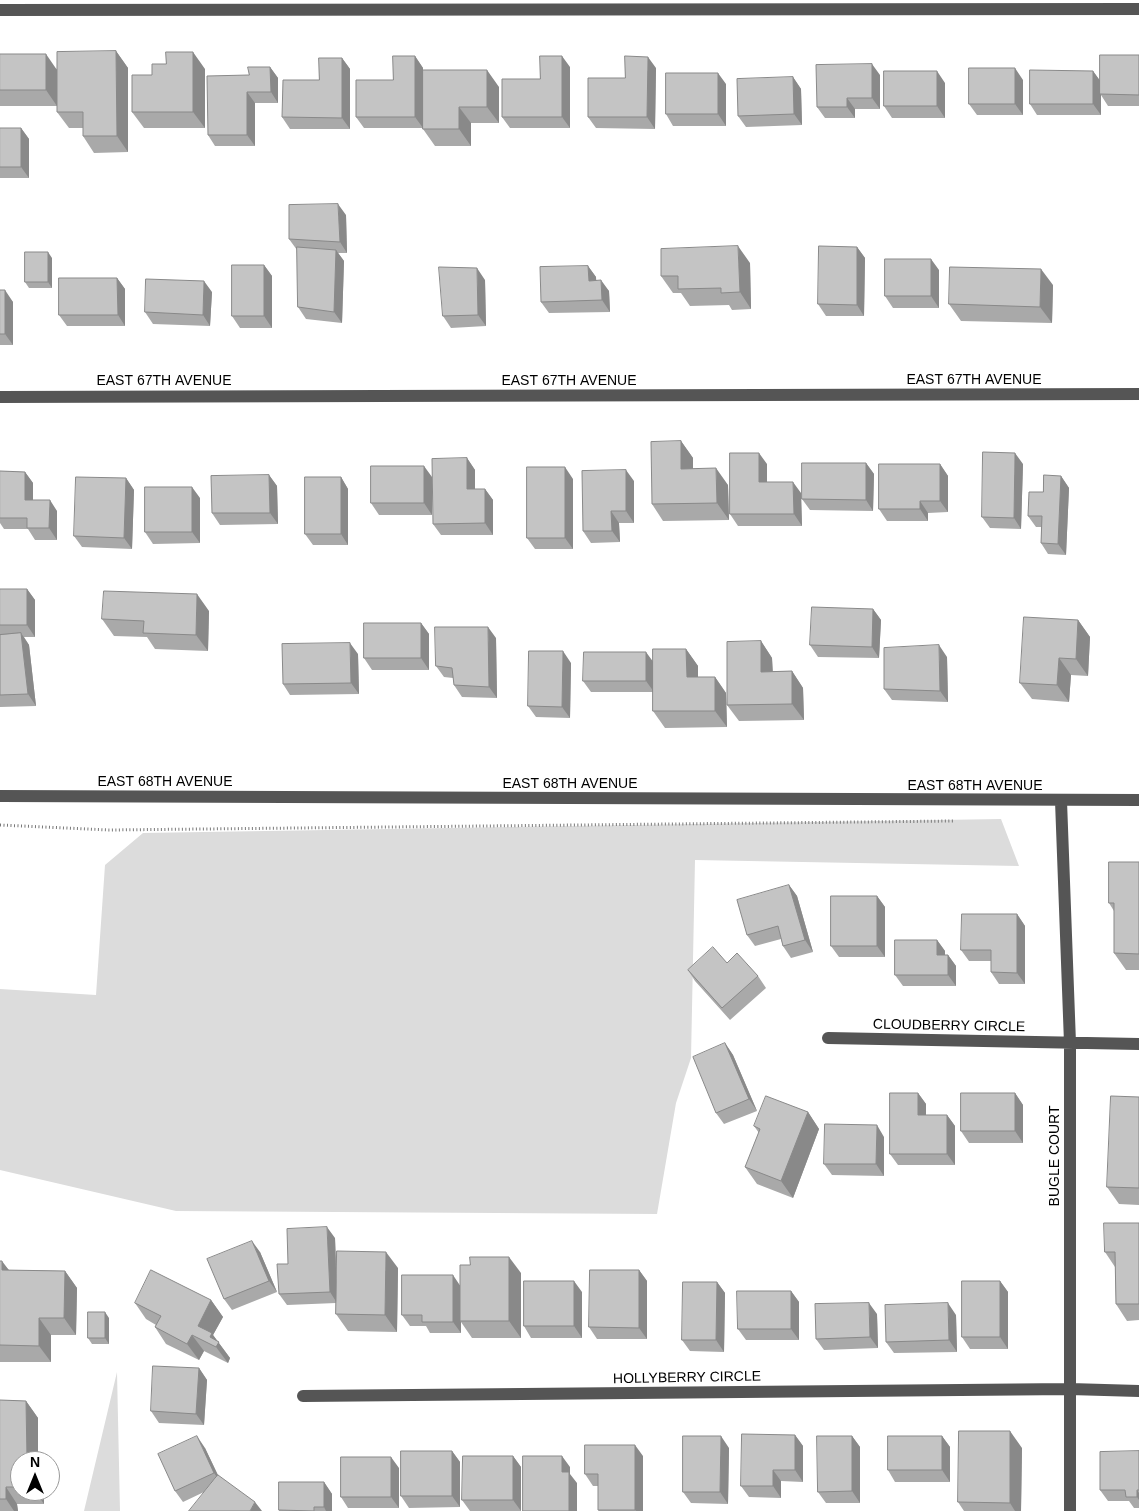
<!DOCTYPE html>
<html>
<head>
<meta charset="utf-8">
<style>
  body { margin:0 }
  #map { position:relative; width:1139px; height:1511px; overflow:hidden; background:#fff; font-family:Helvetica,sans-serif }
  canvas { display:block }
  .north { position:absolute; left:10px; top:1451px; width:50px; height:50px; box-sizing:border-box; background:#fff; border:1px solid #999; border-radius:50%; rotate:0deg; font-size:14px; font-weight:700; line-height:20px; text-align:center; color:#000 }
  .north::after { content:''; display:block; margin:auto; width:18px; height:22px; background:#000; clip-path:polygon(50% 0,100% 100%,50% 72%,0 100%) }
</style>
</head>
<body>
<div id="map">
<canvas width="1139" height="1511"></canvas>
<div class="north">N</div>
</div>
<script>
const ctx = document.querySelector('canvas').getContext('2d');
ctx.lineJoin = 'round';
function paint(path, color) { ctx.fillStyle = color; ctx.fill(path, 'evenodd'); }
function stroke(path, color, width, dash) { ctx.strokeStyle = color; ctx.lineWidth = width; ctx.lineCap = dash ? 'butt' : 'round'; ctx.setLineDash(dash || []); ctx.stroke(path); }
function drawText(font, color, halo, rows, align = 'center') {
  ctx.font = font + ' Helvetica,sans-serif'; ctx.lineWidth = 5; ctx.setLineDash([]); ctx.textBaseline = 'middle'; ctx.strokeStyle = halo; ctx.fillStyle = color; for (const [text, x, y, turn = 0] of rows) {
    ctx.save(); ctx.translate(x, y); ctx.rotate((+turn || 0) * Math.PI / 180); ctx.textAlign = isNaN(turn) ? turn : align; if (halo) ctx.strokeText(text, 0, 0); ctx.fillText(text, 0, 0); ctx.restore();
  }
}
paint(new Path2D(`
  M 1001,819 L 1019,866 L 695,860 L 691,1058 L 676,1103 L 657,1214 L 176,1211 L 0,1170 L 0,989 L 96,995 L 105,865 L 143,833 Z
  M 117,1372 L 120,1511 L 84,1511 Z`), '#dcdcdc');
stroke(new Path2D(`
  M 0,825 L 109,830 L 953,821`), '#777', 3, [1, 2.5]);
stroke(new Path2D(`
  M 0,10 L 1139,9
  M 0,397 L 1139,394
  M 0,796 L 1139,800
  M 1061,801 L 1070,1043 L 1070,1511
  M 828,1038 L 1139,1044
  M 303,1396 L 1070,1389 L 1139,1391`), '#555', 12);
paint(new Path2D(`
  M 116,51 L 128,68 L 128,152 L 94,153 L 83,136 L 83,128 L 69,128 L 57,112 L 57,106 L 0,106 L 0,54 L 57,69 Z
  M 1139,55 L 1139,106 L 1108,106 L 1101,95 L 1101,115 L 1037,115 L 1030,104 L 1093,71 L 1100,81 Z
  M 415,56 L 423,68 L 423,128 L 364,128 L 356,117 L 393,80 Z
  M 342,58 L 350,69 L 350,129 L 290,129 L 282,117 Z
  M 270,67 L 278,78 L 278,103 L 255,103 L 255,146 L 215,146 L 208,135 L 249,75 Z
  M 570,67 L 570,128 L 510,128 L 502,117 L 540,79 Z
  M 656,68 L 655,129 L 596,128 L 588,117 L 625,78 Z
  M 205,69 L 205,128 L 144,128 L 132,112 L 152,75 Z
  M 423,70 L 499,87 L 499,123 L 471,123 L 471,146 L 435,146 L 423,129 Z
  M 880,75 L 880,109 L 855,109 L 855,118 L 825,118 L 817,107 Z
  M 793,77 L 801,89 L 802,125 L 746,127 L 738,116 Z
  M 1023,80 L 1023,115 L 977,115 L 969,104 Z
  M 945,83 L 945,118 L 892,118 L 884,106 Z
  M 726,84 L 726,126 L 673,126 L 666,114 Z
  M 0,128 L 21,128 L 29,139 L 29,178 L 0,178 Z
  M 346,215 L 347,253 L 338,253 L 344,261 L 342,323 L 306,319 L 298,307 L 297,250 L 289,239 Z
  M 857,247 L 865,258 L 864,316 L 826,316 L 818,304 Z
  M 52,258 L 52,288 L 29,288 L 25,282 Z
  M 750,263 L 751,309 L 732,310 L 729,305 L 690,306 L 681,293 L 673,293 L 661,276 Z
  M 264,265 L 272,276 L 272,328 L 240,328 L 232,316 Z
  M 588,266 L 596,277 L 596,280 L 609,291 L 610,312 L 549,313 L 541,302 Z
  M 939,270 L 939,308 L 893,308 L 885,296 Z
  M 117,278 L 125,289 L 125,326 L 67,326 L 59,315 Z
  M 485,280 L 486,326 L 451,328 L 443,316 Z
  M 1053,285 L 1052,323 L 961,321 L 949,304 Z
  M 0,290 L 13,302 L 13,345 L 0,345 Z
  M 212,292 L 210,326 L 153,324 L 145,312 Z
  M 681,441 L 693,458 L 693,469 L 728,485 L 729,520 L 663,521 L 652,504 Z
  M 467,458 L 475,470 L 475,489 L 485,489 L 493,500 L 493,535 L 441,535 L 433,524 Z
  M 866,463 L 874,474 L 873,511 L 810,510 L 802,499 Z
  M 767,464 L 767,482 L 801,493 L 802,526 L 738,526 L 730,514 Z
  M 940,464 L 948,476 L 948,512 L 928,513 L 928,521 L 887,521 L 879,509 Z
  M 1023,464 L 1021,529 L 990,528 L 982,517 Z
  M 0,471 L 25,472 L 33,483 L 33,500 L 57,511 L 57,540 L 35,540 L 28,529 L 4,529 L 0,523 Z
  M 269,475 L 277,486 L 278,524 L 220,525 L 212,513 Z
  M 1061,476 L 1069,488 L 1066,555 L 1048,554 L 1041,543 L 1041,527 L 1036,527 L 1028,516 L 1043,492 Z
  M 341,477 L 348,489 L 348,545 L 313,545 L 305,534 Z
  M 432,477 L 432,515 L 379,515 L 371,503 Z
  M 126,478 L 134,490 L 132,549 L 82,547 L 74,536 Z
  M 573,479 L 573,549 L 535,549 L 527,538 Z
  M 634,481 L 634,523 L 619,523 L 620,542 L 591,543 L 583,531 Z
  M 200,498 L 200,543 L 153,544 L 145,532 Z
  M 0,589 L 27,589 L 35,600 L 35,637 L 24,637 L 29,645 L 36,706 L 0,707 Z
  M 873,609 L 881,620 L 879,658 L 818,657 L 810,645 Z
  M 209,611 L 208,651 L 155,649 L 147,637 L 114,636 L 102,619 Z
  M 1078,620 L 1090,637 L 1088,676 L 1071,675 L 1069,702 L 1032,699 L 1020,683 Z
  M 421,623 L 429,634 L 429,670 L 372,670 L 364,658 Z
  M 496,638 L 497,698 L 462,697 L 454,685 L 453,678 L 444,677 L 436,666 Z
  M 761,641 L 772,658 L 773,671 L 792,671 L 803,688 L 804,720 L 739,721 L 727,705 Z
  M 686,649 L 698,666 L 698,677 L 715,677 L 726,693 L 727,727 L 665,728 L 653,711 L 653,692 L 591,692 L 583,681 L 653,662 Z
  M 358,654 L 359,694 L 290,695 L 283,684 Z
  M 947,657 L 948,702 L 892,700 L 884,689 Z
  M 571,663 L 570,718 L 536,717 L 528,706 Z
  M 1139,862 L 1139,970 L 1126,970 L 1114,953 L 1114,911 L 1109,903 Z
  M 789,885 L 797,896 L 813,952 L 791,958 L 783,946 L 781,939 L 755,946 L 747,935 Z
  M 877,896 L 885,907 L 885,957 L 839,957 L 831,946 Z
  M 1017,914 L 1025,926 L 1025,984 L 999,984 L 991,972 L 991,961 L 969,961 L 961,950 Z
  M 937,940 L 945,951 L 945,955 L 948,955 L 956,966 L 956,986 L 903,986 L 895,975 Z
  M 727,963 L 758,976 L 766,988 L 730,1020 L 695,981 L 688,970 Z
  M 725,1043 L 733,1055 L 757,1111 L 724,1124 L 716,1113 Z
  M 918,1093 L 926,1104 L 926,1115 L 947,1115 L 955,1126 L 955,1165 L 898,1165 L 890,1154 Z
  M 1015,1093 L 1023,1105 L 1023,1143 L 969,1143 L 961,1131 Z
  M 1139,1097 L 1139,1205 L 1119,1204 L 1107,1187 Z
  M 808,1112 L 819,1129 L 793,1198 L 757,1184 L 745,1167 L 759,1133 L 754,1126 Z
  M 884,1137 L 884,1176 L 832,1175 L 824,1164 Z
  M 1139,1223 L 1139,1320 L 1127,1321 L 1116,1304 L 1115,1267 L 1105,1252 Z
  M 335,1238 L 337,1282 L 398,1268 L 397,1332 L 348,1331 L 336,1314 L 336,1303 L 287,1305 L 279,1294 L 288,1264 Z
  M 260,1252 L 277,1292 L 232,1310 L 224,1299 Z
  M 0,1261 L 9,1270 L 65,1271 L 77,1288 L 76,1335 L 51,1335 L 51,1362 L 0,1362 Z
  M 639,1270 L 647,1281 L 647,1339 L 597,1339 L 589,1327 Z
  M 521,1273 L 521,1338 L 472,1338 L 461,1322 L 461,1333 L 430,1333 L 426,1326 L 410,1326 L 402,1315 L 460,1285 Z
  M 1000,1281 L 1008,1292 L 1008,1349 L 970,1349 L 962,1337 Z
  M 717,1282 L 725,1293 L 724,1352 L 690,1351 L 682,1340 Z
  M 791,1291 L 799,1302 L 799,1340 L 746,1340 L 738,1329 Z
  M 582,1292 L 582,1338 L 531,1338 L 524,1326 Z
  M 211,1300 L 223,1317 L 213,1335 L 230,1358 L 228,1363 L 204,1351 L 199,1360 L 166,1344 L 155,1327 L 156,1325 L 146,1319 L 135,1303 Z
  M 877,1314 L 878,1348 L 824,1350 L 816,1339 Z
  M 956,1315 L 957,1352 L 894,1353 L 886,1342 Z
  M 109,1318 L 109,1344 L 92,1344 L 88,1338 Z
  M 199,1368 L 207,1380 L 204,1425 L 159,1423 L 151,1411 Z
  M 0,1400 L 26,1401 L 38,1418 L 38,1461 L 20,1461 L 20,1491 L 44,1491 L 44,1504 L 17,1504 L 18,1511 L 0,1511 Z
  M 795,1435 L 803,1446 L 803,1482 L 781,1481 L 781,1498 L 749,1497 L 741,1486 Z
  M 852,1436 L 860,1447 L 860,1503 L 826,1503 L 818,1492 Z
  M 942,1436 L 950,1447 L 950,1482 L 895,1482 L 888,1470 Z
  M 205,1448 L 218,1475 L 204,1492 L 183,1502 L 175,1491 Z
  M 729,1448 L 728,1504 L 691,1503 L 683,1492 Z
  M 1022,1448 L 1021,1511 L 964,1511 L 958,1502 Z
  M 452,1451 L 460,1462 L 460,1507 L 409,1508 L 401,1496 Z
  M 1139,1451 L 1139,1508 L 1134,1508 L 1129,1501 L 1108,1501 L 1100,1490 Z
  M 513,1456 L 521,1467 L 521,1511 L 470,1511 L 462,1500 Z
  M 643,1456 L 643,1511 L 599,1511 L 598,1510 L 598,1486 L 593,1486 L 585,1474 Z
  M 399,1468 L 399,1508 L 348,1508 L 341,1497 Z
  M 324,1482 L 332,1494 L 332,1511 L 279,1511 L 279,1510 Z`), '#a9a9a9');
paint(new Path2D(`
  M 116,51 L 128,68 L 128,152 L 117,136 Z
  M 193,52 L 205,69 L 205,128 L 193,112 Z
  M 46,54 L 57,70 L 57,106 L 46,90 Z
  M 415,56 L 423,68 L 423,128 L 415,117 Z
  M 562,56 L 570,67 L 570,128 L 562,117 Z
  M 648,57 L 656,68 L 655,129 L 647,117 Z
  M 342,58 L 350,69 L 350,129 L 342,118 Z
  M 872,64 L 880,75 L 880,109 L 872,98 Z
  M 270,67 L 278,78 L 278,103 L 271,92 Z
  M 1015,68 L 1023,80 L 1023,115 L 1015,104 Z
  M 487,70 L 499,87 L 499,123 L 487,107 Z
  M 937,71 L 945,83 L 945,118 L 937,106 Z
  M 1093,71 L 1101,82 L 1100,94 L 1101,95 L 1101,115 L 1093,104 Z
  M 718,73 L 726,84 L 726,126 L 718,114 Z
  M 793,77 L 801,89 L 802,125 L 794,114 Z
  M 247,92 L 255,103 L 255,146 L 247,135 Z
  M 847,98 L 855,109 L 855,118 L 847,107 Z
  M 459,107 L 471,123 L 471,146 L 459,129 Z
  M 21,128 L 29,139 L 29,178 L 21,167 Z
  M 338,204 L 346,215 L 347,253 L 340,242 Z
  M 738,246 L 750,263 L 751,309 L 740,292 Z
  M 857,247 L 865,258 L 864,316 L 857,305 Z
  M 336,250 L 344,261 L 342,323 L 334,312 Z
  M 48,252 L 52,258 L 52,288 L 48,282 Z
  M 931,259 L 939,270 L 939,308 L 931,296 Z
  M 264,265 L 272,276 L 272,328 L 264,316 Z
  M 588,266 L 596,277 L 597,292 L 589,281 Z
  M 477,268 L 485,280 L 486,326 L 478,315 Z
  M 1041,269 L 1053,285 L 1052,323 L 1040,307 Z
  M 117,278 L 125,289 L 125,326 L 118,315 Z
  M 601,280 L 609,291 L 610,312 L 602,300 Z
  M 204,281 L 212,292 L 210,326 L 203,315 Z
  M 5,290 L 13,302 L 13,345 L 5,334 Z
  M 681,441 L 693,458 L 693,486 L 681,469 Z
  M 759,453 L 767,464 L 767,493 L 759,482 Z
  M 1015,453 L 1023,464 L 1021,529 L 1014,518 Z
  M 467,458 L 475,470 L 475,500 L 467,489 Z
  M 866,463 L 874,474 L 873,511 L 866,500 Z
  M 940,464 L 948,476 L 948,512 L 940,501 Z
  M 424,466 L 432,477 L 432,515 L 424,503 Z
  M 565,467 L 573,479 L 573,549 L 565,538 Z
  M 716,468 L 728,485 L 729,520 L 717,503 Z
  M 626,470 L 634,481 L 634,523 L 626,511 Z
  M 25,472 L 33,483 L 33,511 L 25,500 Z
  M 269,475 L 277,486 L 278,524 L 270,513 Z
  M 1061,476 L 1069,488 L 1066,555 L 1058,544 Z
  M 341,477 L 348,489 L 348,545 L 341,534 Z
  M 126,478 L 134,490 L 132,549 L 124,538 Z
  M 793,482 L 801,493 L 802,526 L 794,514 Z
  M 192,487 L 200,498 L 200,543 L 192,532 Z
  M 485,489 L 493,500 L 493,535 L 485,523 Z
  M 50,500 L 57,511 L 57,540 L 49,528 Z
  M 920,501 L 928,513 L 928,521 L 920,509 Z
  M 611,511 L 619,523 L 620,542 L 612,531 Z
  M 27,589 L 35,600 L 35,637 L 27,625 Z
  M 197,594 L 209,611 L 208,651 L 196,635 Z
  M 873,609 L 881,620 L 879,658 L 872,647 Z
  M 1078,620 L 1090,637 L 1088,676 L 1076,659 Z
  M 421,623 L 429,634 L 429,670 L 421,658 Z
  M 488,627 L 496,638 L 497,698 L 489,687 Z
  M 21,633 L 29,645 L 36,706 L 28,694 Z
  M 761,641 L 772,658 L 773,688 L 761,672 Z
  M 350,643 L 358,654 L 359,694 L 351,683 Z
  M 939,645 L 947,657 L 948,702 L 940,691 Z
  M 686,649 L 698,666 L 698,694 L 687,677 Z
  M 563,651 L 571,663 L 570,718 L 562,707 Z
  M 646,652 L 654,663 L 654,692 L 646,681 Z
  M 1059,658 L 1071,675 L 1069,702 L 1057,685 Z
  M 792,671 L 803,688 L 804,720 L 792,704 Z
  M 715,677 L 726,693 L 727,727 L 715,711 Z
  M 789,885 L 797,896 L 813,952 L 805,940 Z
  M 877,896 L 885,907 L 885,957 L 877,946 Z
  M 1017,914 L 1025,926 L 1025,984 L 1017,973 Z
  M 937,940 L 945,951 L 945,966 L 937,955 Z
  M 948,955 L 956,966 L 956,986 L 948,975 Z
  M 725,1043 L 733,1055 L 757,1111 L 749,1099 Z
  M 918,1093 L 926,1104 L 926,1126 L 918,1115 Z
  M 1015,1093 L 1023,1105 L 1023,1143 L 1015,1131 Z
  M 808,1112 L 819,1129 L 793,1198 L 781,1181 Z
  M 947,1115 L 955,1126 L 955,1165 L 947,1154 Z
  M 877,1125 L 884,1137 L 884,1176 L 876,1164 Z
  M 327,1227 L 335,1238 L 337,1303 L 330,1292 Z
  M 252,1241 L 260,1252 L 277,1292 L 269,1281 Z
  M 386,1252 L 398,1268 L 397,1332 L 385,1315 Z
  M 509,1257 L 521,1273 L 521,1338 L 509,1321 Z
  M 2,1261 L 14,1277 L 2,1270 Z
  M 639,1270 L 647,1281 L 647,1339 L 639,1328 Z
  M 65,1271 L 77,1288 L 76,1335 L 64,1318 Z
  M 453,1275 L 461,1287 L 460,1321 L 461,1322 L 461,1333 L 453,1322 Z
  M 574,1281 L 582,1292 L 582,1338 L 574,1326 Z
  M 1000,1281 L 1008,1292 L 1008,1349 L 1000,1337 Z
  M 717,1282 L 725,1293 L 724,1352 L 716,1340 Z
  M 791,1291 L 799,1302 L 799,1340 L 791,1329 Z
  M 211,1300 L 223,1317 L 213,1335 L 230,1358 L 228,1363 L 216,1347 L 198,1326 Z
  M 869,1303 L 877,1314 L 878,1348 L 870,1337 Z
  M 948,1303 L 956,1315 L 957,1352 L 949,1340 Z
  M 105,1312 L 109,1318 L 109,1344 L 105,1338 Z
  M 39,1318 L 51,1335 L 51,1362 L 39,1346 Z
  M 192,1335 L 204,1351 L 199,1360 L 187,1344 Z
  M 199,1368 L 207,1380 L 204,1425 L 196,1414 Z
  M 26,1401 L 38,1418 L 38,1461 L 29,1461 L 27,1458 Z
  M 1010,1431 L 1022,1448 L 1021,1511 L 1015,1511 L 1010,1503 Z
  M 795,1435 L 803,1446 L 803,1482 L 795,1470 Z
  M 197,1436 L 205,1448 L 222,1484 L 214,1473 Z
  M 721,1436 L 729,1448 L 728,1504 L 720,1492 Z
  M 852,1436 L 860,1447 L 860,1503 L 852,1491 Z
  M 942,1436 L 950,1447 L 950,1482 L 942,1470 Z
  M 635,1445 L 643,1456 L 643,1511 L 636,1511 L 635,1510 Z
  M 452,1451 L 460,1462 L 460,1507 L 452,1496 Z
  M 513,1456 L 521,1467 L 521,1511 L 513,1500 Z
  M 562,1456 L 570,1467 L 570,1474 L 577,1483 L 577,1511 L 569,1511 L 562,1472 Z
  M 391,1457 L 399,1468 L 399,1508 L 391,1497 Z
  M 773,1470 L 781,1481 L 781,1498 L 773,1486 Z
  M 324,1482 L 332,1494 L 332,1511 L 326,1511 L 324,1507 Z
  M 6,1487 L 17,1504 L 18,1511 L 14,1511 L 6,1499 Z
  M 1137,1490 L 1139,1493 L 1139,1500 L 1137,1497 Z
  M 35,1491 L 44,1491 L 44,1504 Z
  M 255,1502 L 262,1511 L 250,1511 Z`), '#898989');
const building = new Path2D(`
  M 116,51 L 117,136 L 83,136 L 83,112 L 57,112 L 57,52 Z
  M 166,52 L 193,52 L 193,112 L 132,112 L 132,75 L 152,75 L 152,64 L 166,64 Z
  M 0,54 L 46,54 L 46,90 L 0,90 Z
  M 1100,55 L 1139,55 L 1139,95 L 1100,94 Z
  M 393,56 L 415,56 L 415,117 L 356,117 L 356,80 L 393,80 Z
  M 540,56 L 562,56 L 562,117 L 502,117 L 502,79 L 540,79 Z
  M 625,56 L 648,57 L 647,117 L 588,117 L 588,78 L 625,78 Z
  M 319,58 L 342,58 L 342,118 L 282,117 L 283,80 L 319,80 Z
  M 872,64 L 872,98 L 847,98 L 847,107 L 817,107 L 816,65 Z
  M 248,67 L 270,67 L 271,92 L 247,92 L 247,135 L 208,135 L 207,76 L 249,75 Z
  M 969,68 L 1015,68 L 1015,104 L 969,104 Z
  M 423,70 L 487,70 L 487,107 L 459,107 L 459,129 L 423,129 Z
  M 1030,70 L 1093,71 L 1093,104 L 1030,104 Z
  M 884,71 L 937,71 L 937,106 L 884,106 Z
  M 666,73 L 718,73 L 718,114 L 666,114 Z
  M 793,77 L 794,114 L 738,116 L 737,79 Z
  M 0,128 L 21,128 L 21,167 L 0,167 Z
  M 338,204 L 340,242 L 289,239 L 289,205 Z
  M 738,246 L 740,292 L 721,293 L 721,288 L 678,289 L 678,276 L 661,276 L 661,249 Z
  M 819,246 L 857,247 L 857,305 L 818,304 Z
  M 297,247 L 336,250 L 334,312 L 298,307 Z
  M 25,252 L 48,252 L 48,282 L 25,282 Z
  M 885,259 L 931,259 L 931,296 L 885,296 Z
  M 232,265 L 264,265 L 264,316 L 232,316 Z
  M 588,266 L 589,281 L 601,280 L 602,300 L 541,302 L 540,267 Z
  M 439,267 L 477,268 L 478,315 L 443,316 Z
  M 950,267 L 1041,269 L 1040,307 L 949,304 Z
  M 59,278 L 117,278 L 118,315 L 59,315 Z
  M 146,279 L 204,281 L 203,315 L 145,312 Z
  M 0,290 L 5,290 L 5,334 L 0,334 Z
  M 681,441 L 681,469 L 716,468 L 717,503 L 652,504 L 651,442 Z
  M 983,452 L 1015,453 L 1014,518 L 982,517 Z
  M 730,453 L 759,453 L 759,482 L 793,482 L 794,514 L 730,514 Z
  M 467,458 L 467,489 L 485,489 L 485,523 L 433,524 L 432,459 Z
  M 802,463 L 866,463 L 866,500 L 802,499 Z
  M 879,464 L 940,464 L 940,501 L 920,501 L 920,509 L 879,509 Z
  M 371,466 L 424,466 L 424,503 L 371,503 Z
  M 527,467 L 565,467 L 565,538 L 527,538 Z
  M 626,470 L 626,511 L 611,511 L 612,531 L 583,531 L 582,471 Z
  M 0,471 L 25,472 L 25,500 L 50,500 L 49,528 L 27,528 L 27,518 L 0,518 Z
  M 269,475 L 270,513 L 212,513 L 211,476 Z
  M 1044,475 L 1061,476 L 1058,544 L 1041,543 L 1042,516 L 1028,516 L 1029,492 L 1043,492 Z
  M 76,477 L 126,478 L 124,538 L 74,536 Z
  M 305,477 L 341,477 L 341,534 L 305,534 Z
  M 145,487 L 192,487 L 192,532 L 145,532 Z
  M 0,589 L 27,589 L 27,625 L 0,625 Z
  M 104,591 L 197,594 L 196,635 L 143,633 L 144,621 L 102,619 Z
  M 812,607 L 873,609 L 872,647 L 810,645 Z
  M 1024,617 L 1078,620 L 1076,659 L 1059,658 L 1057,685 L 1020,683 Z
  M 364,623 L 421,623 L 421,658 L 364,658 Z
  M 435,627 L 488,627 L 489,687 L 454,685 L 452,668 L 436,666 Z
  M 21,633 L 28,694 L 0,695 L 0,635 Z
  M 761,641 L 761,672 L 792,671 L 792,704 L 727,705 L 727,642 Z
  M 350,643 L 351,683 L 283,684 L 282,644 Z
  M 939,645 L 940,691 L 884,689 L 884,648 Z
  M 653,649 L 686,649 L 687,677 L 715,677 L 715,711 L 653,711 Z
  M 529,651 L 563,651 L 562,707 L 528,706 Z
  M 584,652 L 646,652 L 646,681 L 583,681 Z
  M 1109,862 L 1139,862 L 1139,954 L 1114,953 L 1114,903 L 1109,903 Z
  M 789,885 L 805,940 L 783,946 L 778,926 L 747,935 L 737,900 Z
  M 831,896 L 877,896 L 877,946 L 831,946 Z
  M 962,914 L 1017,914 L 1017,973 L 991,972 L 991,950 L 961,950 Z
  M 895,940 L 937,940 L 937,955 L 948,955 L 948,975 L 895,975 Z
  M 713,947 L 727,963 L 737,953 L 758,976 L 722,1008 L 688,970 Z
  M 725,1043 L 749,1099 L 716,1113 L 693,1057 Z
  M 890,1093 L 918,1093 L 918,1115 L 947,1115 L 947,1154 L 890,1154 Z
  M 961,1093 L 1015,1093 L 1015,1131 L 961,1131 Z
  M 766,1096 L 808,1112 L 781,1181 L 745,1167 L 760,1129 L 754,1126 Z
  M 1111,1096 L 1139,1097 L 1139,1188 L 1107,1187 Z
  M 825,1124 L 877,1125 L 876,1164 L 824,1164 Z
  M 1104,1223 L 1139,1223 L 1139,1304 L 1116,1304 L 1115,1252 L 1105,1252 Z
  M 327,1227 L 330,1292 L 279,1294 L 277,1264 L 288,1264 L 287,1229 Z
  M 252,1241 L 269,1281 L 224,1299 L 207,1259 Z
  M 337,1251 L 386,1252 L 385,1315 L 336,1314 Z
  M 470,1257 L 509,1257 L 509,1321 L 460,1321 L 460,1265 L 470,1265 Z
  M 0,1261 L 2,1261 L 2,1270 L 65,1271 L 64,1318 L 39,1318 L 39,1346 L 0,1345 Z
  M 151,1270 L 211,1300 L 198,1326 L 212,1333 L 210,1337 L 219,1342 L 216,1347 L 192,1335 L 187,1344 L 155,1327 L 161,1316 L 135,1303 Z
  M 590,1270 L 639,1270 L 639,1328 L 589,1327 Z
  M 402,1275 L 453,1275 L 453,1322 L 422,1322 L 422,1315 L 402,1315 Z
  M 524,1281 L 574,1281 L 574,1326 L 524,1326 Z
  M 962,1281 L 1000,1281 L 1000,1337 L 962,1337 Z
  M 683,1282 L 717,1282 L 716,1340 L 682,1340 Z
  M 737,1291 L 791,1291 L 791,1329 L 738,1329 Z
  M 869,1303 L 870,1337 L 816,1339 L 815,1304 Z
  M 948,1303 L 949,1340 L 886,1342 L 885,1305 Z
  M 88,1312 L 105,1312 L 105,1338 L 88,1338 Z
  M 153,1366 L 199,1368 L 196,1414 L 151,1411 Z
  M 0,1400 L 26,1401 L 27,1458 L 33,1458 L 33,1461 L 20,1461 L 20,1487 L 6,1487 L 6,1499 L 0,1499 Z
  M 959,1431 L 1010,1431 L 1010,1503 L 958,1502 Z
  M 742,1434 L 795,1435 L 795,1470 L 773,1470 L 773,1486 L 741,1486 Z
  M 197,1436 L 214,1473 L 175,1491 L 158,1454 Z
  M 683,1436 L 721,1436 L 720,1492 L 683,1492 Z
  M 817,1436 L 852,1436 L 852,1491 L 818,1492 Z
  M 888,1436 L 942,1436 L 942,1470 L 888,1470 Z
  M 585,1445 L 635,1445 L 635,1510 L 598,1510 L 598,1474 L 585,1474 Z
  M 401,1451 L 452,1451 L 452,1496 L 401,1496 Z
  M 1139,1451 L 1139,1490 L 1137,1490 L 1137,1497 L 1126,1497 L 1125,1490 L 1100,1490 L 1100,1452 Z
  M 463,1456 L 513,1456 L 513,1500 L 462,1500 Z
  M 523,1456 L 562,1456 L 562,1472 L 569,1472 L 569,1511 L 523,1511 Z
  M 341,1457 L 391,1457 L 391,1497 L 341,1497 Z
  M 218,1475 L 255,1502 L 250,1511 L 189,1511 Z
  M 279,1482 L 324,1482 L 324,1507 L 314,1507 L 314,1511 L 279,1510 Z`);
paint(building, '#c4c4c4');
stroke(building, '#898989', 1);
drawText('14px', '#000', '#fff', [
  ["EAST 67TH AVENUE",974,380],
  ["EAST 67TH AVENUE",164,381],
  ["EAST 67TH AVENUE",569,381],
  ["EAST 68TH AVENUE",165,782],
  ["EAST 68TH AVENUE",570,784],
  ["EAST 68TH AVENUE",975,786],
  ["CLOUDBERRY CIRCLE",949,1026,1],
  ["BUGLE COURT",1055,1156,-90],
  ["HOLLYBERRY CIRCLE",687,1378,-1]
]);
</script>
</body>
</html>
